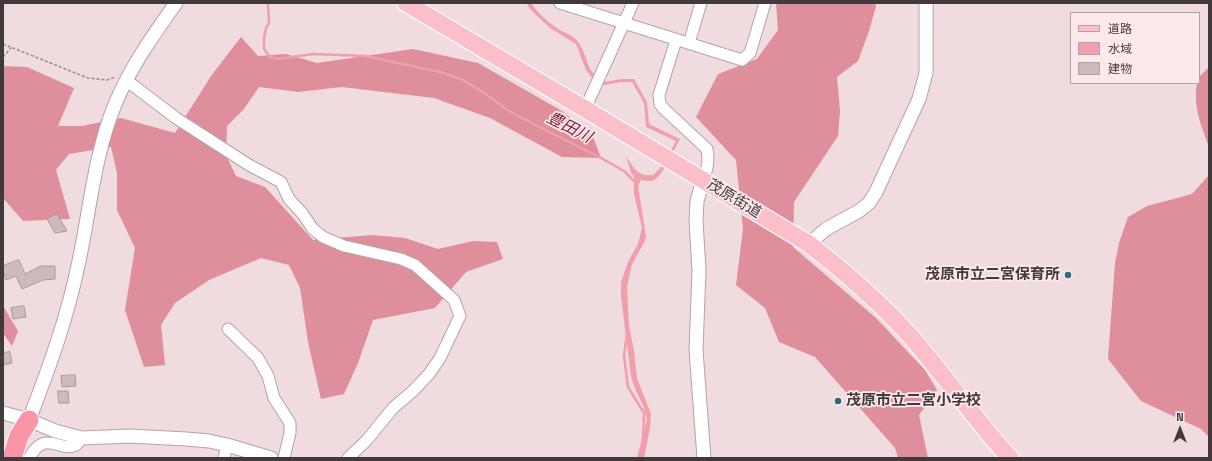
<!DOCTYPE html>
<html>
<head>
<meta charset="utf-8">
<style>
  body { margin:0 }
  #map { position:relative; width:1212px; height:461px; overflow:hidden; background:#f0dbde; font-family:"Space Grotesk","Noto Sans JP",sans-serif }
  canvas { display:block }
  .frame { position:absolute; inset:0; border:4px solid #41393a; pointer-events:none }
  .legend { position:absolute; left:1070px; top:12px; width:130px; height:72px; box-sizing:border-box; background:#fde9eb; border:1px solid #b2a3a4; margin:0; padding:5px 7px; list-style:none; font-size:12px; color:#41393a }
  .legend li { display:flex; align-items:center; gap:8px; height:20px }
  .legend b { width:20px; border:1px solid #b2a3a4 }
  .north { position:absolute; left:1160px; top:409px; width:40px; height:40px; -webkit-text-stroke:3px #fde9eb; paint-order:stroke; rotate:0deg; font-size:11px; font-weight:700; line-height:16px; text-align:center; color:#41393a }
  .north::after { content:''; display:block; margin:auto; width:14px; height:18px; background:#41393a; clip-path:polygon(50% 0,100% 100%,50% 72%,0 100%) }
</style>
</head>
<body>
<div id="map">
<canvas width="1212" height="461"></canvas>
<div class="frame"></div>
<ul class="legend">
<li><b style="height:5px;background:#fbbfca"></b>道路</li>
<li><b style="height:11px;background:#f19fac"></b>水域</li>
<li><b style="height:11px;background:#cebabd"></b>建物</li>
</ul>
<div class="north">N</div>
</div>
<script>
const ctx = document.querySelector('canvas').getContext('2d');
ctx.lineJoin = 'round';
function paint(path, color) { ctx.fillStyle = color; ctx.fill(path, 'evenodd'); }
function stroke(path, color, width, dash) { ctx.strokeStyle = color; ctx.lineWidth = width; ctx.lineCap = dash ? 'butt' : 'round'; ctx.setLineDash(dash || []); ctx.stroke(path); }
function drawText(font, color, halo, rows, align = 'center') {
  ctx.font = font + ' "Space Grotesk","Noto Sans JP",sans-serif'; ctx.lineWidth = 3.5; ctx.setLineDash([]); ctx.textBaseline = 'middle'; ctx.strokeStyle = halo; ctx.fillStyle = color; for (const [text, x, y, turn = 0] of rows) {
    ctx.save(); ctx.translate(x, y); ctx.rotate((+turn || 0) * Math.PI / 180); ctx.textAlign = isNaN(turn) ? turn : align; if (halo) ctx.strokeText(text, 0, 0); ctx.fillText(text, 0, 0); ctx.restore();
  }
}
paint(new Path2D(`
  M 776,3 L 875,3 L 876,6 L 869,31 L 858,61 L 837,77 L 840,111 L 838,136 L 794,202 L 793,247 L 876,318 L 925,370 L 937,390 L 919,415 L 928,458 L 898,458 L 895,448 L 815,357 L 779,342 L 765,308 L 736,285 L 743,229 L 736,160 L 696,117 L 718,74 L 757,59 L 778,30 Z
  M 241,37 L 258,56 L 286,54 L 317,63 L 413,49 L 478,63 L 562,111 L 593,137 L 601,158 L 562,157 L 490,118 L 434,98 L 342,87 L 298,92 L 259,87 L 244,109 L 227,126 L 226,155 L 236,176 L 265,187 L 313,240 L 372,235 L 405,238 L 438,249 L 473,241 L 497,242 L 503,259 L 466,272 L 435,308 L 373,320 L 358,363 L 344,394 L 321,399 L 308,342 L 300,288 L 289,265 L 261,258 L 209,280 L 175,303 L 161,325 L 165,365 L 144,367 L 125,310 L 135,248 L 117,210 L 117,173 L 111,147 L 69,154 L 56,170 L 70,219 L 23,221 L 3,198 L 3,66 L 27,67 L 74,88 L 58,126 L 82,126 L 121,118 L 175,133 L 211,76 Z
  M 1209,67 L 1209,147 C 1201,125 1193,107 1197,83 L 1199,83 L 1199,77 Z
  M 1209,175 L 1209,437 L 1201,429 L 1141,401 L 1108,359 L 1115,263 L 1119,243 L 1128,217 L 1147,206 L 1192,194 Z
  M 3,306 L 18,331 L 12,346 L 3,333 Z`), '#df8e9b');
paint(new Path2D(`
  M 527,3 L 532,3 C 535,12 552,25 560,30 C 567,34 574,36 578,42 C 589,57 585,73 605,82 L 621,79 L 634,79 L 647,102 L 649,124 L 680,139 C 675,148 662,177 654,180 C 650,182 645,180 641,180 L 638,186 L 646,236 L 645,241 L 632,264 L 627,287 L 629,326 L 634,351 L 637,378 L 651,414 L 650,428 L 644,458 L 637,458 L 647,419 L 643,405 L 636,391 L 631,377 L 621,296 L 621,282 L 628,262 L 638,244 L 642,228 L 634,194 L 634,177 L 631,172 L 626,157 C 635,168 637,177 653,175 L 663,165 L 676,141 L 646,127 L 644,103 L 632,82 L 621,82 L 604,85 L 593,79 L 586,70 L 576,44 L 550,28 L 529,8 Z`), '#f19fac');
stroke(new Path2D(`
  M 268,3 L 269,23 L 266,28 L 264,38 L 264,49 L 270,57 L 278,59 L 313,54 L 365,56 L 440,72 L 461,79 L 483,92 L 512,113 L 601,158 L 624,171 L 636,183
  M 627,333 L 624,356 L 628,387 L 644,413 L 643,439`), '#f19fac', 2.5);
const building = new Path2D(`
  M 57,214 L 67,231 L 55,233 L 47,219 Z
  M 19,260 L 25,274 L 41,266 L 55,266 L 55,279 L 43,280 L 22,289 L 16,276 L 6,280 L 3,272 L 3,266 Z
  M 24,306 L 26,317 L 13,319 L 11,308 Z
  M 10,352 L 12,363 L 3,365 L 3,353 Z
  M 75,375 L 76,386 L 62,387 L 61,376 Z
  M 58,391 L 68,391 L 69,403 L 59,403 Z`);
paint(building, '#cebabd');
stroke(building, '#ac999c', 1);
const minor = new Path2D(`
  M 560,3 L 742,60 L 750,53 L 765,3
  M 676,40 L 659,95 L 660,104 L 664,109 L 707,149 C 709,159 707,171 703,180
  M 689,43 L 701,3
  M 126,80 L 176,118 L 249,165 L 281,182 L 289,199 L 302,213 L 313,229 L 323,237 L 344,246 L 401,259 L 415,265 L 454,300 L 460,316 L 440,358 L 429,374 L 413,391 L 393,408 L 366,441 L 348,458
  M 585,109 L 633,3
  M 228,329 L 258,358 L 268,376 L 274,398 L 290,423 L 290,433 L 284,458
  M 29,458 C 46,428 59,453 76,445 C 78,443 80,440 82,438
  M 224,458 L 227,445`);
const tertiary = new Path2D(`
  M 703,180 L 697,201 L 696,221 L 699,270 L 696,350 L 704,458
  M 809,244 L 826,229 L 859,211 L 869,203 L 876,192 L 919,99 L 926,73 L 926,3
  M 3,413 L 29,420 L 55,431 L 82,438 L 129,436 L 186,439 L 209,441 L 227,445 L 271,458
  M 29,420 C 49,368 68,316 79,261 C 90,209 95,151 116,102 C 131,66 154,34 176,3`);
const primary = new Path2D(`
  M 406,3 L 585,109 L 809,244 C 846,273 881,303 912,338 C 946,377 975,420 1010,458`);
const motorway = new Path2D(`
  M 12,458 L 19,436 L 29,420`);
stroke(minor, '#b6a3a5', 13);
stroke(tertiary, '#b6a3a5', 15);
stroke(primary, '#fff', 19);
stroke(motorway, '#fff', 21);
stroke(new Path2D(`
  M 3,44 L 88,78 L 107,80 L 116,77
  M 3,57 L 11,48`), '#998b8d', 1.5, [3, 2]);
stroke(minor, '#fff', 11);
stroke(tertiary, '#fff', 13);
stroke(primary, '#fbbfca', 17);
stroke(motorway, '#f995a6', 19);
for (const [x, y, r, color] of [
  [1068,275,4,"#2a6c7f"],
  [838,401,4,"#2a6c7f"]
]) { const dot = new Path2D(); dot.arc(x, y, r, 0, 2 * Math.PI); ctx.fillStyle = color; ctx.fill(dot); stroke(dot, '#fde9eb', 1.5); }
drawText('15px', '#41393a', '#fde9eb', [
  ["茂原街道",734,199,31]
]);
drawText('bold 15px', '#41393a', '#fde9eb', [
  ["茂原市立二宮保育所",1060,275],
  ["茂原市立二宮小学校",846,401,"left"]
], 'right');
drawText('italic 16px', '#80213b', '#fde9eb', [
  ["豊田川",569,128,27]
]);
</script>
</body>
</html>
